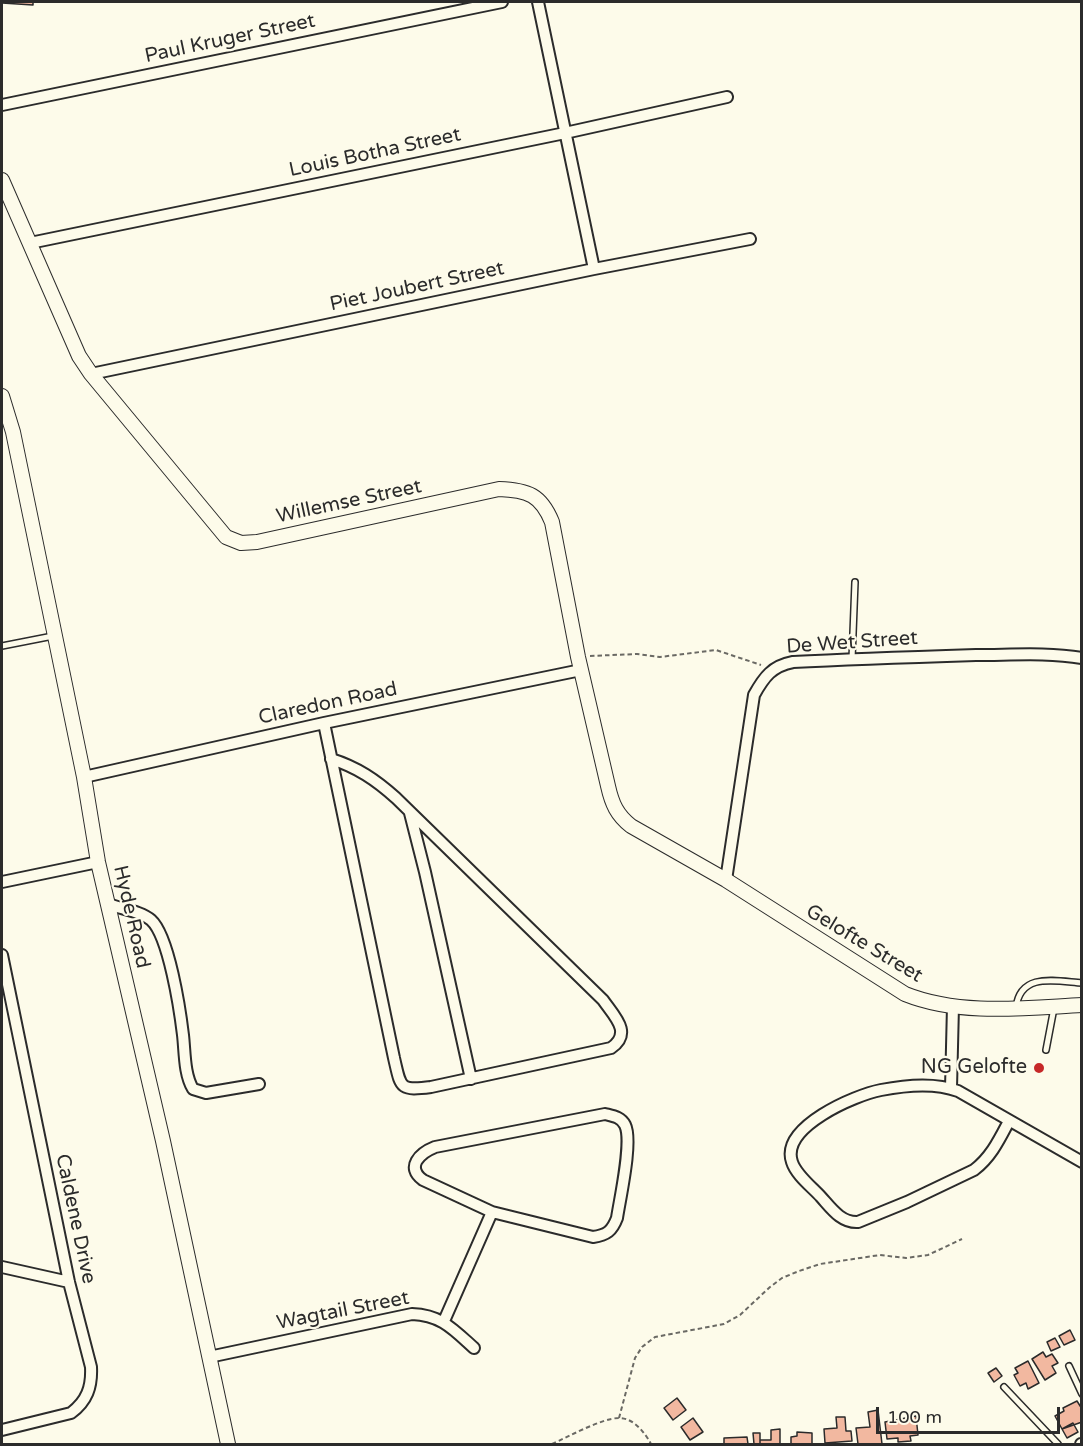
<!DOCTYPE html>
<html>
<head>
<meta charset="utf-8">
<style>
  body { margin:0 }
  #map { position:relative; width:1083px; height:1446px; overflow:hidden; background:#fdfbea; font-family:"Varela Round",sans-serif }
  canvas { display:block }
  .frame { position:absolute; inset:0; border:3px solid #2b2b2b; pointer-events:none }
  .scale { position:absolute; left:876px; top:1407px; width:184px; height:27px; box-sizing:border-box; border:3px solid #2b2b2b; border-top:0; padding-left:8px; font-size:18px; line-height:21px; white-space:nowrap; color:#2b2b2b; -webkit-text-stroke:4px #fdfbea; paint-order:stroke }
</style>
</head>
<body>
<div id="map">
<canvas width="1083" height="1446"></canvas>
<div class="frame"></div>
<div class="scale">100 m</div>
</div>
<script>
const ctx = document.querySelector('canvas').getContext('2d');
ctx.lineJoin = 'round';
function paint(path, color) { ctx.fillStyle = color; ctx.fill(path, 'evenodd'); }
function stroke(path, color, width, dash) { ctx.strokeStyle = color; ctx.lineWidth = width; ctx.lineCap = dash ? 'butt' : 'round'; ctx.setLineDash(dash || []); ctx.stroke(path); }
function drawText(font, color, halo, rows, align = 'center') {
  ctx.font = font + ' "Varela Round",sans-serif'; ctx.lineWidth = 4.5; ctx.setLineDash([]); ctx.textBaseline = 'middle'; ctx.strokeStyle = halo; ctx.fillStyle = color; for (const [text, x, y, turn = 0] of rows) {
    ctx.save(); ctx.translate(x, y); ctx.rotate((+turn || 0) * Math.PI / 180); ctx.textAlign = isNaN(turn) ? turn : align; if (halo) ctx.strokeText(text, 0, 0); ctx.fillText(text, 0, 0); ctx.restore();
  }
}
const building = new Path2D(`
  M 2,2 L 33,2 L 33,5 L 2,3 Z
  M 1070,1330 L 1075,1340 L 1064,1345 L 1059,1336 Z
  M 1055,1338 L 1060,1347 L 1051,1351 L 1047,1342 Z
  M 1043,1352 L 1046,1357 L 1052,1354 L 1058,1363 L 1052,1366 L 1056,1373 L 1045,1380 L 1032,1359 Z
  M 1028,1361 L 1039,1383 L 1028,1389 L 1026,1383 L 1020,1386 L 1014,1375 L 1018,1373 L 1015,1368 Z
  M 996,1368 L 1002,1376 L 994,1382 L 988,1373 Z
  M 677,1398 L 686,1410 L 673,1420 L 664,1408 Z
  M 1077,1401 L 1082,1409 L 1082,1422 L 1062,1429 L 1055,1416 L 1064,1411 L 1063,1408 Z
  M 878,1410 L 882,1444 L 858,1444 L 856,1428 L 870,1427 L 868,1412 Z
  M 916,1416 L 918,1435 L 910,1436 L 911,1441 L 898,1442 L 898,1438 L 887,1439 L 885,1422 Z
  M 836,1417 L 845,1417 L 846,1431 L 851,1431 L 852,1441 L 825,1443 L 824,1429 L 837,1428 Z
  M 693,1418 L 703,1432 L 690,1440 L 681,1427 Z
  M 1073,1423 L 1078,1432 L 1067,1438 L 1062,1429 Z
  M 780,1429 L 780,1444 L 760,1444 L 760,1440 L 771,1440 L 771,1430 Z
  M 797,1432 L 812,1433 L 812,1444 L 791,1444 L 791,1437 L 797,1436 Z
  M 753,1433 L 760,1433 L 760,1444 L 754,1444 Z
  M 747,1437 L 748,1444 L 724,1444 L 724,1438 Z`);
paint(building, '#f2b8a0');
stroke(building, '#2b2b2b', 1.5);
const service = new Path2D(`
  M 2,646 L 53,636
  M 852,659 L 855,582
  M 1016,1008 C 1020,972 1055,981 1082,983
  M 1046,1050 L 1054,1008
  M 1069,1366 L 1082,1394
  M 1004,1387 L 1058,1444`);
const minor = new Path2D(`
  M 538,2 L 594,269
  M 2,105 L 502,2
  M 30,243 L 565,133 L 727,97
  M 91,374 L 594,269 L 750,239
  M 324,723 L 394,1058 C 401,1088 399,1091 431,1087 L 611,1048 C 633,1033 614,1016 603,1000 L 396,798 C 376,780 357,767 331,759
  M 84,777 L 324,723 L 581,670
  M 410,813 L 425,872 L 471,1079
  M 726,880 L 754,695 C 764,677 772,666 793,662 C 854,659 915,657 976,655 C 1011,655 1047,652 1082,658
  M 2,882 L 98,862
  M 108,904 C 121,909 141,911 151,920 C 169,936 180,1010 183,1035 C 185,1052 184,1074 193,1089 L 206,1093 L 259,1084
  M 2,955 L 69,1282 L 91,1367 C 92,1387 87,1401 71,1413 L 2,1430
  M 951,1088 L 953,1006
  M 605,1114 C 613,1116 621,1117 625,1125 C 633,1141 620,1198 617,1218 C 612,1231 607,1235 593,1237 L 492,1212 L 423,1180 C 405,1167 420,1153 435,1147 Z
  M 1009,1121 C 999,1140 991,1157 974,1170 L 907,1202 L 858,1222 C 841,1223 831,1208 821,1197 C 812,1187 796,1175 792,1162 C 780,1127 855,1095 881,1090 C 906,1085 934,1082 958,1091 L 1082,1162
  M 2,1267 L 69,1282
  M 444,1321 L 492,1212
  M 209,1357 L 412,1314 C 441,1315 453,1329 474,1348
  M 1081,1444 L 1082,1444`);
const tertiary = new Path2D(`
  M 2,180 L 79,356 L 91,374 L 226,537 L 241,543 L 257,542 L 499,489 C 528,490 541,495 552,522 L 578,657 L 608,786 C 612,804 617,815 631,826 L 726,880 L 905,994 C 960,1016 1024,1008 1082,1005
  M 2,396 L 13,432 L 84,777 L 98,862 L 163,1141 L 228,1444`);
stroke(service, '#2b2b2b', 8);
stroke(minor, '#2b2b2b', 14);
stroke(tertiary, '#2b2b2b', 16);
stroke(new Path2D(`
  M 590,656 L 637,654 L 660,657 L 716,650 L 761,665
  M 619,1418 L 635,1358 L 642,1347 L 655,1337 L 724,1324 L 740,1315 L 770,1287 L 782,1278 L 799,1271 L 820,1264 L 880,1255 L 906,1258 L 928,1255 L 962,1239
  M 552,1444 C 568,1437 602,1418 619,1418 C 634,1418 645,1433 651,1444`), '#6a6964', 2, [4.5, 3]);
stroke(service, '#fdfbea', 5);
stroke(minor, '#fdfbea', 10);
stroke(tertiary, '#fdfbea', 14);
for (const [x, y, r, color] of [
  [1039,1068,6,"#c62828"]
]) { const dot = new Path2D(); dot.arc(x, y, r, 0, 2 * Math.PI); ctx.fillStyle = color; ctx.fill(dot); stroke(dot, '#fdfbea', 2); }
drawText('20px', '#2b2b2b', '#fdfbea', [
  ["Paul Kruger Street",230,39,-12],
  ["Louis Botha Street",375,153,-12],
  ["Piet Joubert Street",417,287,-12],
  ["Willemse Street",349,502,-12],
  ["De Wet Street",852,643,-4],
  ["Claredon Road",328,704,-12],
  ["Hyde Road",131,917,77],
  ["Gelofte Street",864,944,31],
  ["Caldene Drive",75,1219,78],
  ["Wagtail Street",343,1311,-11]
]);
drawText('20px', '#2b2b2b', '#fdfbea', [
  ["NG Gelofte",1027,1068]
], 'right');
</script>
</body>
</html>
